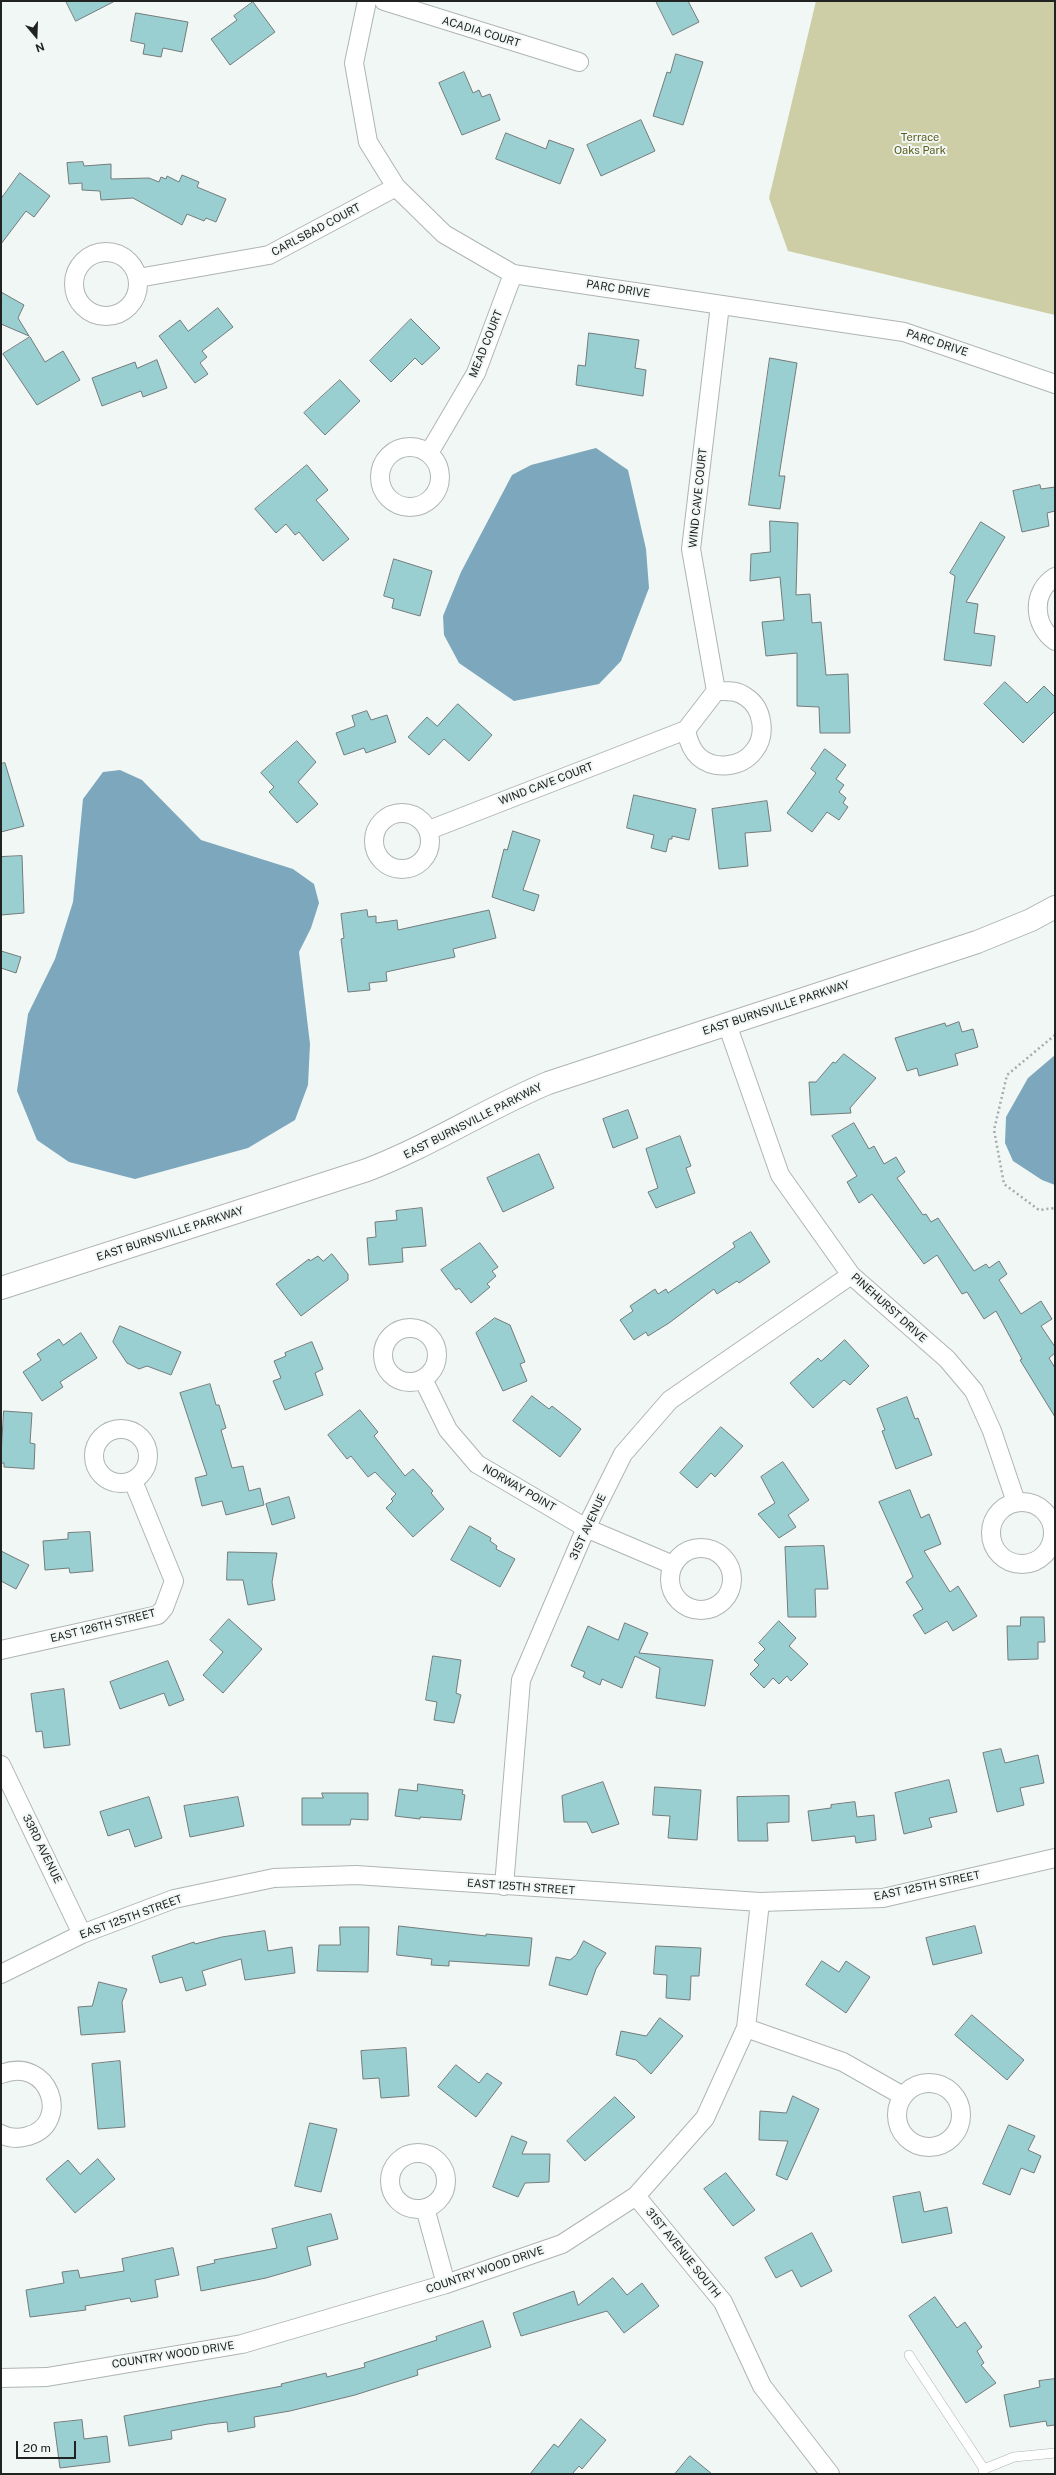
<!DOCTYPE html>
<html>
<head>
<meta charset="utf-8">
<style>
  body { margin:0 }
  #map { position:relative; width:1056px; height:2475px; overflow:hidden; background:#f0f7f4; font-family:"Public Sans",sans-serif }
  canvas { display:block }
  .frame { position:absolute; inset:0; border:2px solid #212322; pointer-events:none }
  .north { position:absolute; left:16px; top:16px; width:40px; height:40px; -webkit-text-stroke:3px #f0f7f4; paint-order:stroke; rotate:161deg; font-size:11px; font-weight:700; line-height:16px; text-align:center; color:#212322 }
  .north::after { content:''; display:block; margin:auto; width:14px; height:18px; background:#212322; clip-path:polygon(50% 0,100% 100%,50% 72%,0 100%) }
  .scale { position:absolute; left:16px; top:2441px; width:60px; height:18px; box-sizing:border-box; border:2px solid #212322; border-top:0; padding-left:5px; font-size:12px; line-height:14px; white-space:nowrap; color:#212322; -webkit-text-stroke:3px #f0f7f4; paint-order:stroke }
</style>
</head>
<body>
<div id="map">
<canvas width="1056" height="2475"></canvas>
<div class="frame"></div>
<div class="north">N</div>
<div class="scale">20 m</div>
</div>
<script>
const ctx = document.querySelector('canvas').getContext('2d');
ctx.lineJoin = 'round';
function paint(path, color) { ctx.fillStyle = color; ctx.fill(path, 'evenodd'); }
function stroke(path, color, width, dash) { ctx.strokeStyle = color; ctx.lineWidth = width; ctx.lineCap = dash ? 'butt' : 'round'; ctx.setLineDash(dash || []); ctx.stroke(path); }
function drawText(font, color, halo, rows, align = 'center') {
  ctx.font = font + ' "Public Sans",sans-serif'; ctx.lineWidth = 4; ctx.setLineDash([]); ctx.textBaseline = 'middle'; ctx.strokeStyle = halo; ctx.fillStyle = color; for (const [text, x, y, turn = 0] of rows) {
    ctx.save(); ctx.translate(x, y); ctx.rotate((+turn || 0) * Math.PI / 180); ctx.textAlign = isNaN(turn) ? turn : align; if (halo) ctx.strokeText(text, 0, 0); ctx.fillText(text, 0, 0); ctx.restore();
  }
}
paint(new Path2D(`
  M 816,1 L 1055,1 L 1055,315 L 788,251 L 769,198 Z`), '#cdcea6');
paint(new Path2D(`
  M 596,448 L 628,470 L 646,549 L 649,588 L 621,661 L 599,684 L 514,701 L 459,663 L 444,635 L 443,616 L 461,572 L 512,475 L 531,465 Z
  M 120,770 L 142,780 L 201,840 L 293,869 L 314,884 L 319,903 L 311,928 L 299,952 L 310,1044 L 308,1085 L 295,1120 L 248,1148 L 135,1179 L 69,1162 L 37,1140 L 17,1091 L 28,1014 L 55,959 L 73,902 L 83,799 L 103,772 Z
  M 1055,1055 L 1055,1185 L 1042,1180 L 1013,1161 L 1005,1143 L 1006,1117 L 1028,1078 Z`), '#7da7bd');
const building = new Path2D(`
  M 66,1 L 115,1 L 76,21 Z
  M 656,1 L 688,1 L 699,22 L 673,35 Z
  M 253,2 L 275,32 L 230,65 L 211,39 L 237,20 L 234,16 Z
  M 136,13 L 188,22 L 182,52 L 163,48 L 161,57 L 143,54 L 145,44 L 131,41 Z
  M 676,54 L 703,62 L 683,125 L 653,116 L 667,72 L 670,73 Z
  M 464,72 L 473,93 L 479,90 L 482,97 L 490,94 L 500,120 L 462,135 L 439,83 Z
  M 641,120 L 655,151 L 601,176 L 587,145 Z
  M 506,133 L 546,149 L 549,140 L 574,149 L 560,184 L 496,159 Z
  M 83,162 L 84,166 L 111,164 L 111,179 L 149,178 L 159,182 L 161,177 L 166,179 L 167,176 L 179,182 L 182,175 L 199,182 L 197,187 L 226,199 L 216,222 L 206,218 L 204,221 L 187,214 L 182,225 L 133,198 L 101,200 L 100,191 L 82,190 L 82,183 L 69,184 L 67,163 Z
  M 20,173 L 50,196 L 34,217 L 26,211 L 1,244 L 1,199 Z
  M 1,292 L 24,305 L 18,318 L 29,336 L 1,324 Z
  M 218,308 L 233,327 L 202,351 L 207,357 L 200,363 L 208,374 L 195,383 L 159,336 L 180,320 L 188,331 Z
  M 411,319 L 440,348 L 422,365 L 415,358 L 391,382 L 370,361 Z
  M 589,333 L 639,340 L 635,368 L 646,370 L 643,396 L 576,385 L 578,365 L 585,366 Z
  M 30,337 L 45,362 L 63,351 L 80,380 L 37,405 L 3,354 Z
  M 770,358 L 797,363 L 779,476 L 785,476 L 780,509 L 749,505 Z
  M 157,360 L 167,388 L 143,397 L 141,391 L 102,406 L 92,378 L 135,362 L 137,368 Z
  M 340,380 L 360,401 L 325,435 L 304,413 Z
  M 307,465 L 328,490 L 316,500 L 349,539 L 323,561 L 299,532 L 295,535 L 286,524 L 276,533 L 255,509 Z
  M 1040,485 L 1041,489 L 1055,487 L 1055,511 L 1047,513 L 1049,526 L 1022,532 L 1013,491 Z
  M 770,521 L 798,523 L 796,595 L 810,594 L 812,623 L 821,622 L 826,675 L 848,674 L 850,733 L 820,733 L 819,707 L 797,706 L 797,653 L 766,656 L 762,622 L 784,620 L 780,577 L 750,581 L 751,554 L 770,552 Z
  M 981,522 L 1005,537 L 966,602 L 978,604 L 974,633 L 995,636 L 991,666 L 944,660 L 955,576 L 950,573 Z
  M 394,559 L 432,571 L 420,616 L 392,608 L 394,599 L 384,596 Z
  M 1005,682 L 1027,703 L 1044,686 L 1055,697 L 1055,711 L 1023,743 L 984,704 Z
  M 458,704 L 492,735 L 469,761 L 444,739 L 429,755 L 408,737 L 427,717 L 437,726 Z
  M 367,711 L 371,720 L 387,715 L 396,742 L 366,753 L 364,748 L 344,755 L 336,733 L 355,726 L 352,716 Z
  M 297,741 L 316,762 L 298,782 L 318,804 L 297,823 L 269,792 L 274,787 L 261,773 Z
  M 825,749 L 846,765 L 836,779 L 844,785 L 839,792 L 846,798 L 843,803 L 848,807 L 839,820 L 827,812 L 812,832 L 787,813 L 816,773 L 811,769 Z
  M 5,763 L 24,826 L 1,832 L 1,764 Z
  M 634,795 L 696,809 L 689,840 L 672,836 L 672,839 L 669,839 L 666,852 L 651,848 L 654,835 L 627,828 Z
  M 767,801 L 771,831 L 745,833 L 748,866 L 719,869 L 712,809 Z
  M 513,831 L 540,840 L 523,890 L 539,895 L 534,911 L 492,897 L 504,849 L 507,850 Z
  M 22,856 L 24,913 L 1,915 L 1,857 Z
  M 367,910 L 368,917 L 376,916 L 376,923 L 397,920 L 398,930 L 489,910 L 496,938 L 453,949 L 455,957 L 386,972 L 387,981 L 369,983 L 370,990 L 348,992 L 341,939 L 344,938 L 341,914 Z
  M 1,951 L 21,957 L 16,973 L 1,968 Z
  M 959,1022 L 962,1032 L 973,1029 L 978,1047 L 955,1054 L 958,1065 L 919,1076 L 917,1068 L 907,1071 L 895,1038 L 945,1023 L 946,1026 Z
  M 844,1054 L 876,1078 L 850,1108 L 851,1113 L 811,1115 L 809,1082 L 816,1082 L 833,1062 L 835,1063 Z
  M 628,1110 L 638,1138 L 613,1148 L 603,1119 Z
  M 854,1123 L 869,1149 L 874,1146 L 884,1164 L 896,1157 L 905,1172 L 897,1178 L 923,1215 L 926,1214 L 931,1222 L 938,1218 L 974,1271 L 986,1264 L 989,1268 L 999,1261 L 1007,1274 L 999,1280 L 1021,1314 L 1041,1301 L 1052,1319 L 1041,1326 L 1055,1347 L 1055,1353 L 1049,1358 L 1055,1368 L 1055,1417 L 1020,1360 L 1022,1359 L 996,1311 L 984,1319 L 967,1292 L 962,1294 L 937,1255 L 924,1264 L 872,1194 L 859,1203 L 847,1182 L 857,1176 L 832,1136 Z
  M 680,1136 L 691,1166 L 686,1168 L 695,1193 L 656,1208 L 648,1192 L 658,1188 L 646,1149 Z
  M 539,1154 L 554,1188 L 503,1212 L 487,1178 Z
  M 422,1208 L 426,1246 L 402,1248 L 403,1262 L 369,1265 L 367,1238 L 376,1237 L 375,1222 L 397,1220 L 396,1211 Z
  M 751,1232 L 770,1262 L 739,1283 L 737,1281 L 717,1294 L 714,1289 L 669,1323 L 648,1336 L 646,1332 L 634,1340 L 620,1320 L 633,1311 L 630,1306 L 655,1289 L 658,1294 L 666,1289 L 668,1293 L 735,1247 L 733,1243 Z
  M 480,1243 L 498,1267 L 492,1271 L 496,1276 L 487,1284 L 490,1287 L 471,1303 L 459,1288 L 456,1290 L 441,1270 Z
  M 332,1254 L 348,1274 L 348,1280 L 301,1316 L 276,1284 L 309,1259 L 310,1261 L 318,1256 L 323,1261 Z
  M 495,1318 L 510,1325 L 525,1362 L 520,1364 L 527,1381 L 503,1391 L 476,1333 Z
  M 120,1326 L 181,1352 L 171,1375 L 147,1366 L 139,1369 L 127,1363 L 113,1342 Z
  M 81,1333 L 97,1358 L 60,1382 L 63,1387 L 42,1401 L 23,1372 L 41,1360 L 37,1354 L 59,1339 L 63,1345 Z
  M 845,1340 L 869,1366 L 850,1385 L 844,1380 L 813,1408 L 790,1383 L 818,1358 L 821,1361 Z
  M 312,1342 L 323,1369 L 315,1373 L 323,1395 L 285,1410 L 273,1381 L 281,1378 L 274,1361 L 286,1356 L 285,1353 Z
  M 210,1384 L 216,1405 L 219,1405 L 226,1428 L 221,1430 L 232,1468 L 243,1466 L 249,1491 L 260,1488 L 264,1505 L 226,1515 L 222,1501 L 202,1506 L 195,1478 L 207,1475 L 180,1393 Z
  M 532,1396 L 549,1409 L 552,1406 L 581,1429 L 560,1457 L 513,1421 Z
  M 907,1397 L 915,1419 L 918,1418 L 932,1455 L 896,1469 L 882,1431 L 885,1430 L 877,1409 Z
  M 360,1410 L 378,1432 L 374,1436 L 405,1476 L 413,1469 L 433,1491 L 431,1493 L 444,1509 L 413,1537 L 386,1508 L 393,1501 L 391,1499 L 396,1494 L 375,1472 L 368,1477 L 351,1456 L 347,1459 L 328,1435 Z
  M 4,1411 L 32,1413 L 30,1443 L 35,1444 L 34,1469 L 4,1467 L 4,1463 L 1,1463 Z
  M 721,1427 L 743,1446 L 715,1477 L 711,1473 L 697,1488 L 680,1473 Z
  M 783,1462 L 809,1500 L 788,1515 L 796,1527 L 779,1538 L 758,1514 L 775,1503 L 761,1477 Z
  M 910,1490 L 921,1518 L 929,1514 L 941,1544 L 924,1551 L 950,1592 L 958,1586 L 977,1616 L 953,1631 L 947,1621 L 925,1634 L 913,1615 L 923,1609 L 906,1582 L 913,1577 L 879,1502 Z
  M 289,1497 L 295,1518 L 272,1525 L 266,1504 Z
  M 470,1526 L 491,1538 L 490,1541 L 497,1546 L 496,1549 L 515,1559 L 500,1587 L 451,1560 Z
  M 90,1532 L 93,1571 L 70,1573 L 69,1568 L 45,1570 L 43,1541 L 68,1539 L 68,1533 Z
  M 824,1546 L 828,1589 L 815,1589 L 816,1617 L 788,1617 L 785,1547 Z
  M 1,1551 L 29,1565 L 16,1589 L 1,1581 Z
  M 228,1552 L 277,1553 L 272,1582 L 275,1600 L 248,1605 L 243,1580 L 227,1580 Z
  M 1021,1617 L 1044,1617 L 1045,1642 L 1038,1642 L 1038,1659 L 1008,1660 L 1007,1626 L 1020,1626 Z
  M 229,1619 L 262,1649 L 223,1693 L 203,1675 L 223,1652 L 210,1640 Z
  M 779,1621 L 796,1638 L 789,1646 L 808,1664 L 791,1681 L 787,1676 L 779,1684 L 773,1678 L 764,1688 L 750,1674 L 759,1665 L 754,1660 L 765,1649 L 759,1643 Z
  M 625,1623 L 648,1633 L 639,1653 L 713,1660 L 705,1706 L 656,1698 L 660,1668 L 635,1656 L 622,1688 L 602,1679 L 600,1685 L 583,1677 L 585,1672 L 571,1666 L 588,1626 L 618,1640 Z
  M 433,1656 L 461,1660 L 456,1693 L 461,1695 L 454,1723 L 434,1720 L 437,1702 L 426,1700 Z
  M 168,1661 L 184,1700 L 169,1706 L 164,1693 L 120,1709 L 110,1682 Z
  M 64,1689 L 70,1745 L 44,1748 L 42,1731 L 36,1732 L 31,1694 Z
  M 1001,1749 L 1005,1763 L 1038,1755 L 1044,1783 L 1020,1788 L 1024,1805 L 997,1812 L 983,1753 Z
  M 949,1780 L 957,1812 L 929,1818 L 932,1827 L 904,1834 L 895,1793 Z
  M 603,1782 L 619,1824 L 592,1833 L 587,1822 L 564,1822 L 562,1796 Z
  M 418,1784 L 463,1790 L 462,1794 L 465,1795 L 461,1820 L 420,1817 L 420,1819 L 395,1816 L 399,1789 L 417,1791 Z
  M 655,1787 L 701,1790 L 697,1840 L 668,1838 L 670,1816 L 653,1815 Z
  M 322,1793 L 368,1793 L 368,1820 L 351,1819 L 350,1825 L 302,1825 L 302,1798 L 323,1798 Z
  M 789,1796 L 789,1822 L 767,1823 L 768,1841 L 738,1841 L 737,1797 Z
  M 149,1797 L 162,1838 L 135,1847 L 129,1829 L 108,1836 L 100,1812 Z
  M 238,1797 L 244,1826 L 190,1837 L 184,1806 Z
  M 855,1802 L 857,1817 L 874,1815 L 876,1840 L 856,1843 L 855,1836 L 812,1841 L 808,1811 L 831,1808 L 831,1805 Z
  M 399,1926 L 486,1936 L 486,1934 L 532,1938 L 529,1966 L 449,1961 L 449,1966 L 431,1965 L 432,1959 L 397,1955 Z
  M 975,1926 L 982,1953 L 933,1965 L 926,1938 Z
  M 340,1927 L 369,1927 L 368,1972 L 317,1971 L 319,1945 L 340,1945 Z
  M 265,1931 L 268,1951 L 292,1947 L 295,1973 L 245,1980 L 241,1959 L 202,1971 L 206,1985 L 186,1991 L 182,1977 L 160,1983 L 152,1956 L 194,1942 L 195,1944 L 222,1937 Z
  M 584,1941 L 606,1953 L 596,1969 L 587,1995 L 549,1985 L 556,1957 L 570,1960 L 576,1955 Z
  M 656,1946 L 701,1948 L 699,1976 L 691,1976 L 690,2000 L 666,1998 L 667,1975 L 654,1974 Z
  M 822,1961 L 839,1972 L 846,1961 L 870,1977 L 846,2013 L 806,1985 Z
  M 99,1982 L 127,1989 L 122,2002 L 125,2032 L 81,2035 L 78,2007 L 92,2006 Z
  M 972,2015 L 1024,2060 L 1007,2080 L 955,2035 Z
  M 660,2018 L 683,2036 L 651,2074 L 636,2060 L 616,2055 L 621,2031 L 646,2036 Z
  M 406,2048 L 409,2096 L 381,2098 L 379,2078 L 363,2079 L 361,2051 Z
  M 120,2061 L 125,2127 L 98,2129 L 92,2064 Z
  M 456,2065 L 479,2083 L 487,2073 L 502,2083 L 476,2117 L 438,2087 Z
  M 793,2096 L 819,2109 L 787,2180 L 776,2175 L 788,2141 L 759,2140 L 760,2111 L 786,2113 Z
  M 615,2097 L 635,2117 L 585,2161 L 567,2141 Z
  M 310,2123 L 337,2129 L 321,2192 L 295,2186 Z
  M 1009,2125 L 1035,2136 L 1028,2150 L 1041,2156 L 1034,2173 L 1021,2168 L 1010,2195 L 983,2184 Z
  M 512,2136 L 527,2142 L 522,2154 L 550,2154 L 549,2182 L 525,2183 L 518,2197 L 493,2187 Z
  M 98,2159 L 115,2179 L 75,2213 L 46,2179 L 68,2160 L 80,2174 Z
  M 726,2173 L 755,2210 L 733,2226 L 704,2189 Z
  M 920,2192 L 924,2212 L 947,2207 L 952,2233 L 902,2243 L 893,2197 Z
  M 331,2214 L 338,2239 L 307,2247 L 311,2265 L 266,2278 L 201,2291 L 197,2267 L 215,2263 L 214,2260 L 277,2248 L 272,2229 Z
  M 812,2233 L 832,2271 L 801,2287 L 792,2270 L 776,2278 L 765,2258 Z
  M 173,2248 L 179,2275 L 155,2280 L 158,2297 L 131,2302 L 130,2298 L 85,2306 L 86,2310 L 30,2317 L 26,2290 L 64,2283 L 62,2272 L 78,2270 L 80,2278 L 124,2271 L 122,2259 Z
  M 613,2278 L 627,2295 L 642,2283 L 659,2306 L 624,2333 L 607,2311 L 521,2336 L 513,2313 L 574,2291 L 578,2305 Z
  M 935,2297 L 957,2328 L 965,2322 L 982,2347 L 977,2351 L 984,2363 L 981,2365 L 996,2383 L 966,2403 L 909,2316 Z
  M 483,2321 L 491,2347 L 417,2370 L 418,2375 L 355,2395 L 290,2411 L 254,2417 L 255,2427 L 228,2432 L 227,2422 L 208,2424 L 171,2431 L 172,2439 L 129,2446 L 124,2416 L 282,2386 L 281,2384 L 326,2373 L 327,2377 L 365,2367 L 364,2363 L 437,2340 L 436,2337 Z
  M 1055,2379 L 1055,2425 L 1047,2426 L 1046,2421 L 1010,2427 L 1004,2395 L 1040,2387 L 1039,2381 Z
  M 581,2419 L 606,2440 L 582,2469 L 579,2466 L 572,2474 L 530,2474 L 554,2444 L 558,2447 Z
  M 82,2420 L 84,2439 L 107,2436 L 110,2462 L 60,2468 L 54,2423 Z
  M 690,2456 L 712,2474 L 675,2474 Z`);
paint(building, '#9acfd2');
stroke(building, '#747b7b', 1);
const lane = new Path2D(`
  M 909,2355 L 984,2469
  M 983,2474 L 984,2469 L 1014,2457 L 1055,2453`);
const street = new Path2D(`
  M 367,1 L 354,63 L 368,142 L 396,187 L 444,234 L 513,274 L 904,332 L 1055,384
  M 384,1 L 579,62
  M74 284a32 32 0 1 1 64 0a32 32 0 1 1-64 0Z
  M 138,278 L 269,255 L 396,187
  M380 477a30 30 0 1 1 60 0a30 30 0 1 1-60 0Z
  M 429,453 L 476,373 L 513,274
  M 1055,577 C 1031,592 1033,625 1055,641
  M 686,730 C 688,740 691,750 699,757 C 714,770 741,768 754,751 C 767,735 763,708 746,697 C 737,690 727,691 716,691
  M374 841a28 28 0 1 1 56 0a28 28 0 1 1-56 0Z
  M 429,830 L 686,730 L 716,691 L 691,549 L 720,305
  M 727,1024 L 780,1175 L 851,1275 L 947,1359 L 974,1391 L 992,1431 L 1016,1502
  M383 1355a27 27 0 1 1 54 0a27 27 0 1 1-54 0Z
  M 423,1379 L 448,1430 L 477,1464 L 586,1528 L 673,1565
  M94 1456a27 27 0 1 1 54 0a27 27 0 1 1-54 0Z
  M991 1533a31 31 0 1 1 62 0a31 31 0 1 1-62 0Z
  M670 1579a31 31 0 1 1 62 0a31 31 0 1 1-62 0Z
  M 1,1650 L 158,1615 L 164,1608 L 174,1581 L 133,1481
  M 1,1765 L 82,1934
  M 504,1886 L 521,1680 L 586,1528 L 623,1454 L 670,1400 L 851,1275
  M 1,1974 L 82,1934 L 174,1899 L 274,1878 L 356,1875 L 760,1902 L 883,1898 L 1055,1858
  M 746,2028 L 843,2062 L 903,2096
  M 1,2074 C 50,2055 72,2124 28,2136 C 18,2139 10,2139 1,2134
  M897 2115a32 32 0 1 1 64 0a32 32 0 1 1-64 0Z
  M390 2181a28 28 0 1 1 56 0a28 28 0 1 1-56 0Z
  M 636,2196 L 723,2302 L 762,2386 L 830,2474
  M 425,2208 L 446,2284
  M 1,2378 L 47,2377 L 242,2344 L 446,2284 L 562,2244 L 636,2196 L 705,2118 L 746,2028 L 760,1902`);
const secondary = new Path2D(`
  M 1,1288 L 367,1170 C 430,1146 486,1109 548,1083 L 977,942 L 1031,920 L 1055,907`);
stroke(lane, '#afb5b2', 10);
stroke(street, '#afb5b2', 20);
stroke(secondary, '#afb5b2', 24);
stroke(new Path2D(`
  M 1055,1035 L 1007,1075 L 994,1130 L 1004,1184 L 1039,1210 L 1055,1208`), '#a6aba9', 2.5, [2, 3]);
stroke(lane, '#fff', 9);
stroke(street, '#fff', 18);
stroke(secondary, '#fff', 22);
drawText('11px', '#212322', '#f0f7f4', [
  ["ACADIA COURT",481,32,17],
  ["CARLSBAD COURT",316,230,-28],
  ["PARC DRIVE",618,289,9],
  ["PARC DRIVE",937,343,18],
  ["MEAD COURT",486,344,-68],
  ["WIND CAVE COURT",698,498,-84],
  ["WIND CAVE COURT",546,784,-21],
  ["EAST BURNSVILLE PARKWAY",776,1008,-18],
  ["EAST BURNSVILLE PARKWAY",473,1121,-27],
  ["EAST BURNSVILLE PARKWAY",170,1234,-18],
  ["PINEHURST DRIVE",889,1308,42],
  ["NORWAY POINT",519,1488,30],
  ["31ST AVENUE",588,1527,-65],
  ["EAST 126TH STREET",103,1626,-14],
  ["33RD AVENUE",42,1849,64],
  ["EAST 125TH STREET",927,1886,-12],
  ["EAST 125TH STREET",521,1887,4],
  ["EAST 125TH STREET",131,1917,-20],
  ["31ST AVENUE SOUTH",683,2253,51],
  ["COUNTRY WOOD DRIVE",485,2270,-19],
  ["COUNTRY WOOD DRIVE",173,2355,-9]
]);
drawText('11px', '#5d5b19', '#f0f7f4', [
  ["Terrace",920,138],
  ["Oaks Park",920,151]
]);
</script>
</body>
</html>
